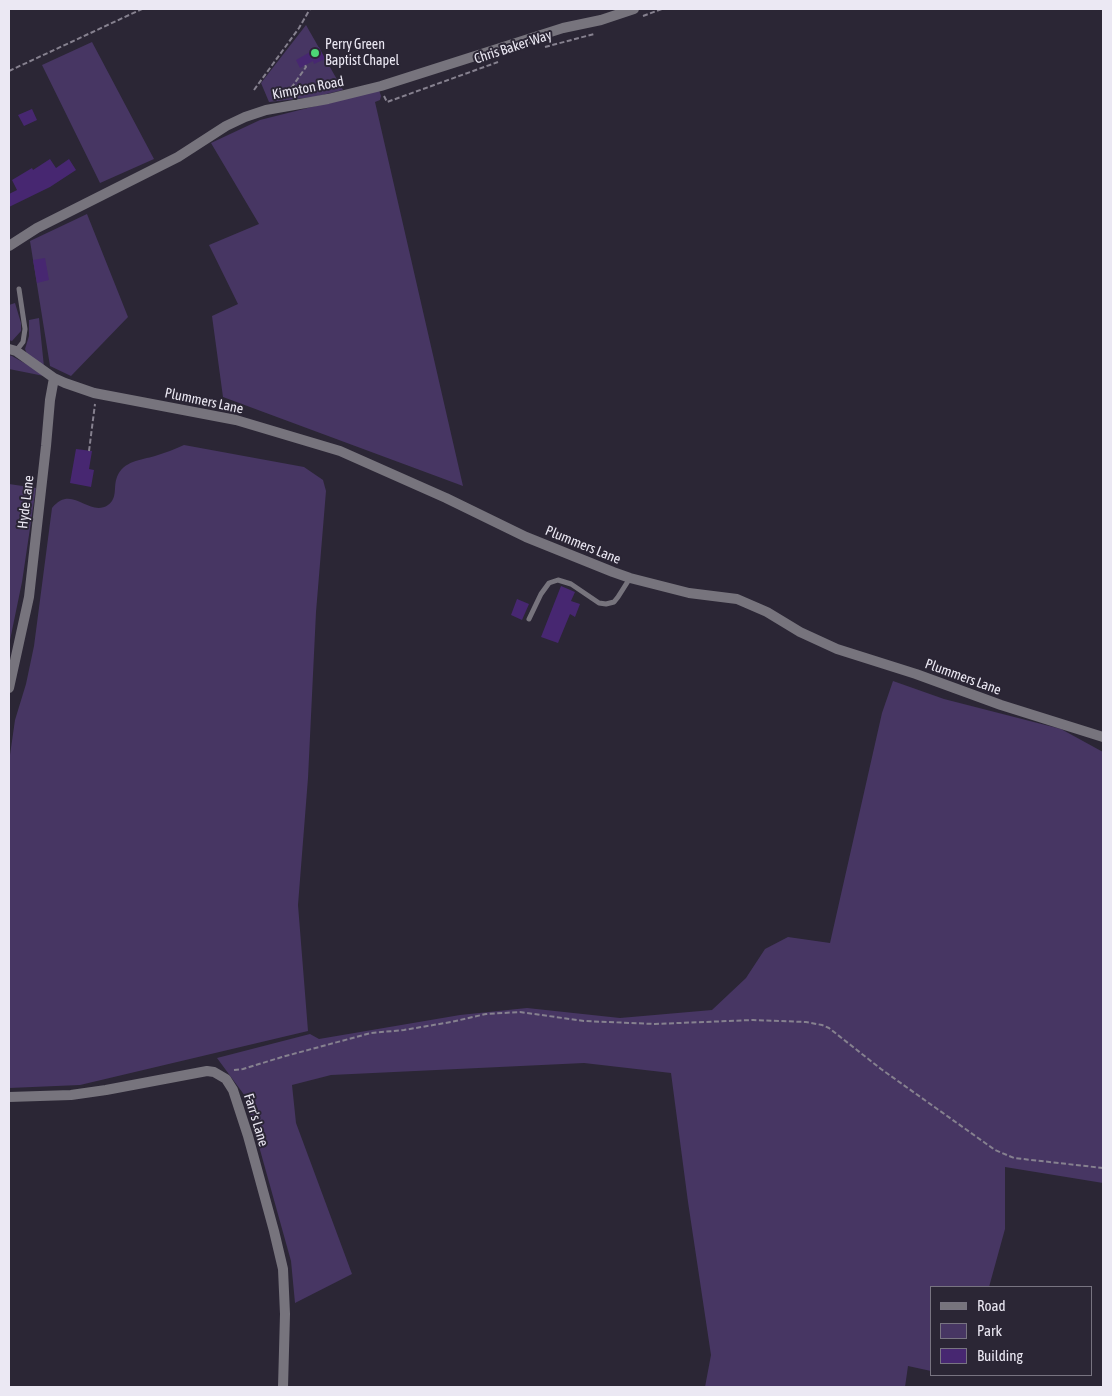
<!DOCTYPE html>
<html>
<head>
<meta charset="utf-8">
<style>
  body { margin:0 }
  #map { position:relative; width:1112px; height:1396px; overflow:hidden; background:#2b2635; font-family:"Asap Condensed",sans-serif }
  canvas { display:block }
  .frame { position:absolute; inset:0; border:10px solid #ebe8f3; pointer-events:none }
  .legend { position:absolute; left:930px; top:1286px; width:162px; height:90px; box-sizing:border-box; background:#2b2635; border:1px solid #787481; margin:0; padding:6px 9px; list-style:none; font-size:15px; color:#ebe8f3 }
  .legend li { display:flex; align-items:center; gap:10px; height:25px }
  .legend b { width:25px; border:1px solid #787481 }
</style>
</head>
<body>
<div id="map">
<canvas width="1112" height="1396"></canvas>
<div class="frame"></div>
<ul class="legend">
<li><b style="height:6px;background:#77747d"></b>Road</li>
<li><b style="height:14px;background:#473663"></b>Park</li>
<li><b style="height:14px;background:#472771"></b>Building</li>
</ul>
</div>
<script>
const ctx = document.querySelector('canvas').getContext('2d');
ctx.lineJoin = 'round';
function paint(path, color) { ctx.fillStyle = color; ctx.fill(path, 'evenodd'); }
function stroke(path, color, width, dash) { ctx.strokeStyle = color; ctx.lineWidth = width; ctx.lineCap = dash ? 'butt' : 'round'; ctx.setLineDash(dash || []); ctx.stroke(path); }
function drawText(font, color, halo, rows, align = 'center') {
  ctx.font = font + ' "Asap Condensed",sans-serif'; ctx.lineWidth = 4; ctx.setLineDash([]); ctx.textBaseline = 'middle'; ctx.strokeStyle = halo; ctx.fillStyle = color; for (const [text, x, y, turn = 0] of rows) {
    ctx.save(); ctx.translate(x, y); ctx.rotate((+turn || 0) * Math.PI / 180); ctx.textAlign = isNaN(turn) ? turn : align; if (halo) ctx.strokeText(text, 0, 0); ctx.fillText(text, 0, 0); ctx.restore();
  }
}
paint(new Path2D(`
  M 306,25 L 343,90 L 314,97 L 269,102 L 261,83 Z
  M 92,42 L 154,159 L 100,183 L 42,65 Z
  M 379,90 L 381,96 L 380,100 L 375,102 L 463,486 L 223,397 L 212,316 L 238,304 L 209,245 L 259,224 L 211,143 L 260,120 Z
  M 87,214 L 128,317 L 71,376 L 50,366 L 30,241 Z
  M 15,303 L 21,323 L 21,331 L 12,341 L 9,340 L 9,305 Z
  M 39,318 L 44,367 L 27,354 L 25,349 L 29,336 L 29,320 Z
  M 9,355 L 12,356 L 49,377 L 9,369 Z
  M 184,445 L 304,467 L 323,480 L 326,491 L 316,612 L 308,778 L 298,905 L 308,1031 L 80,1085 L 9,1088 L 9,762 L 15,720 L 26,684 L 34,646 L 52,508 C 72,483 89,518 108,505 C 118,498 113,487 117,477 C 123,461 141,460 155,456 C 165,453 175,449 184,445 Z
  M 9,484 L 36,488 L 22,582 L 9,645 Z
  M 893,681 L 944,699 L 1061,729 L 1103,752 L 1103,1183 L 1005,1167 L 1005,1229 L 989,1287 L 931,1287 L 931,1371 L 908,1366 L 905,1387 L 705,1387 L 711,1355 L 688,1202 L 671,1073 L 584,1063 L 331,1075 L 292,1085 L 296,1123 L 352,1274 L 295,1303 L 291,1261 L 245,1096 L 217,1058 L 310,1034 L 319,1039 L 460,1015 L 527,1008 L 620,1018 L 712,1010 L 746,978 L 765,949 L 788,937 L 830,943 L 882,713 Z`), '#473663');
paint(new Path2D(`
  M 319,47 L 325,59 L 314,64 L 313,61 L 300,68 L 296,60 Z
  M 32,109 L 37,120 L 24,126 L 18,115 Z
  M 50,159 L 56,168 L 69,159 L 76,170 L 50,187 L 9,207 L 9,194 L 17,190 L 12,180 L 32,168 L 33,170 Z
  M 45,258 L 49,280 L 37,283 L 33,260 Z
  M 76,449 L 92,451 L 89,469 L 94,470 L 91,487 L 70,483 Z
  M 561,586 L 575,592 L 571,601 L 580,604 L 575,617 L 570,614 L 558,643 L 541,637 Z
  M 517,599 L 529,604 L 522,620 L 511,615 Z`), '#472771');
stroke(new Path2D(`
  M 643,16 L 662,9
  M 545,47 L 594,34
  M 9,71 L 142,9
  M 254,90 L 299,28 L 310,9
  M 287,94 L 306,67 L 305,65
  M 384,96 L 387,102 L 498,62
  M 89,451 L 95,404
  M 234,1070 L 243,1069 L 282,1057 L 371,1033 L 404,1030 L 451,1022 L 486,1014 L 520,1012 L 584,1021 L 655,1024 L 753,1020 L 806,1022 L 822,1025 L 829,1028 L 881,1069 L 995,1150 L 1014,1158 L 1103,1168`), '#86818f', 2, [5, 2.5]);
stroke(new Path2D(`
  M 16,351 L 23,342 L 25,329 L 19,289
  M 529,619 L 541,594 L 549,583 L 558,580 L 571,584 L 599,603 L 606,604 L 614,602 L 618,597 L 630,578`), '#77747d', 5);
stroke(new Path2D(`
  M 9,246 L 37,228 L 178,157 L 226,126 L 245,117 L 266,110 L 328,99 L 381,86 L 563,28 L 601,20 L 634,9
  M 9,349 L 16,351 L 54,378 L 65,383 L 94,393 L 236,420 L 340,451 L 446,498 L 526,537 L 613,572 L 630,578 L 689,593 L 737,599 L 767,612 L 800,632 L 837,649 L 916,674 L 1001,705 L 1103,737
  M 9,688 L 29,597 L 46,446 L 50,400 L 54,378
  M 9,1097 L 71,1095 L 106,1090 L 207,1071 L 214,1072 L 226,1079 L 233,1090 L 248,1136 L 274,1231 L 283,1269 L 285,1314 L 283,1387`), '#77747d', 10);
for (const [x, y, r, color] of [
  [315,53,5,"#4dd676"]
]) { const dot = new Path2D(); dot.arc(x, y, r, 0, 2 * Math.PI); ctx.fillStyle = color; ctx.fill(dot); stroke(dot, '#2b2635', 2); }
drawText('14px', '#ebe8f3', '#2b2635', [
  ["Perry Green",325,45],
  ["Baptist Chapel",325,61]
], 'left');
drawText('14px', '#ebe8f3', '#2b2635', [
  ["Chris Baker Way",513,47,-18],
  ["Kimpton Road",308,88,-11],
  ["Plummers Lane",204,401,12],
  ["Hyde Lane",26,502,-83],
  ["Plummers Lane",583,545,22],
  ["Plummers Lane",963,677,20],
  ["Farr's Lane",256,1120,73]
]);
</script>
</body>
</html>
